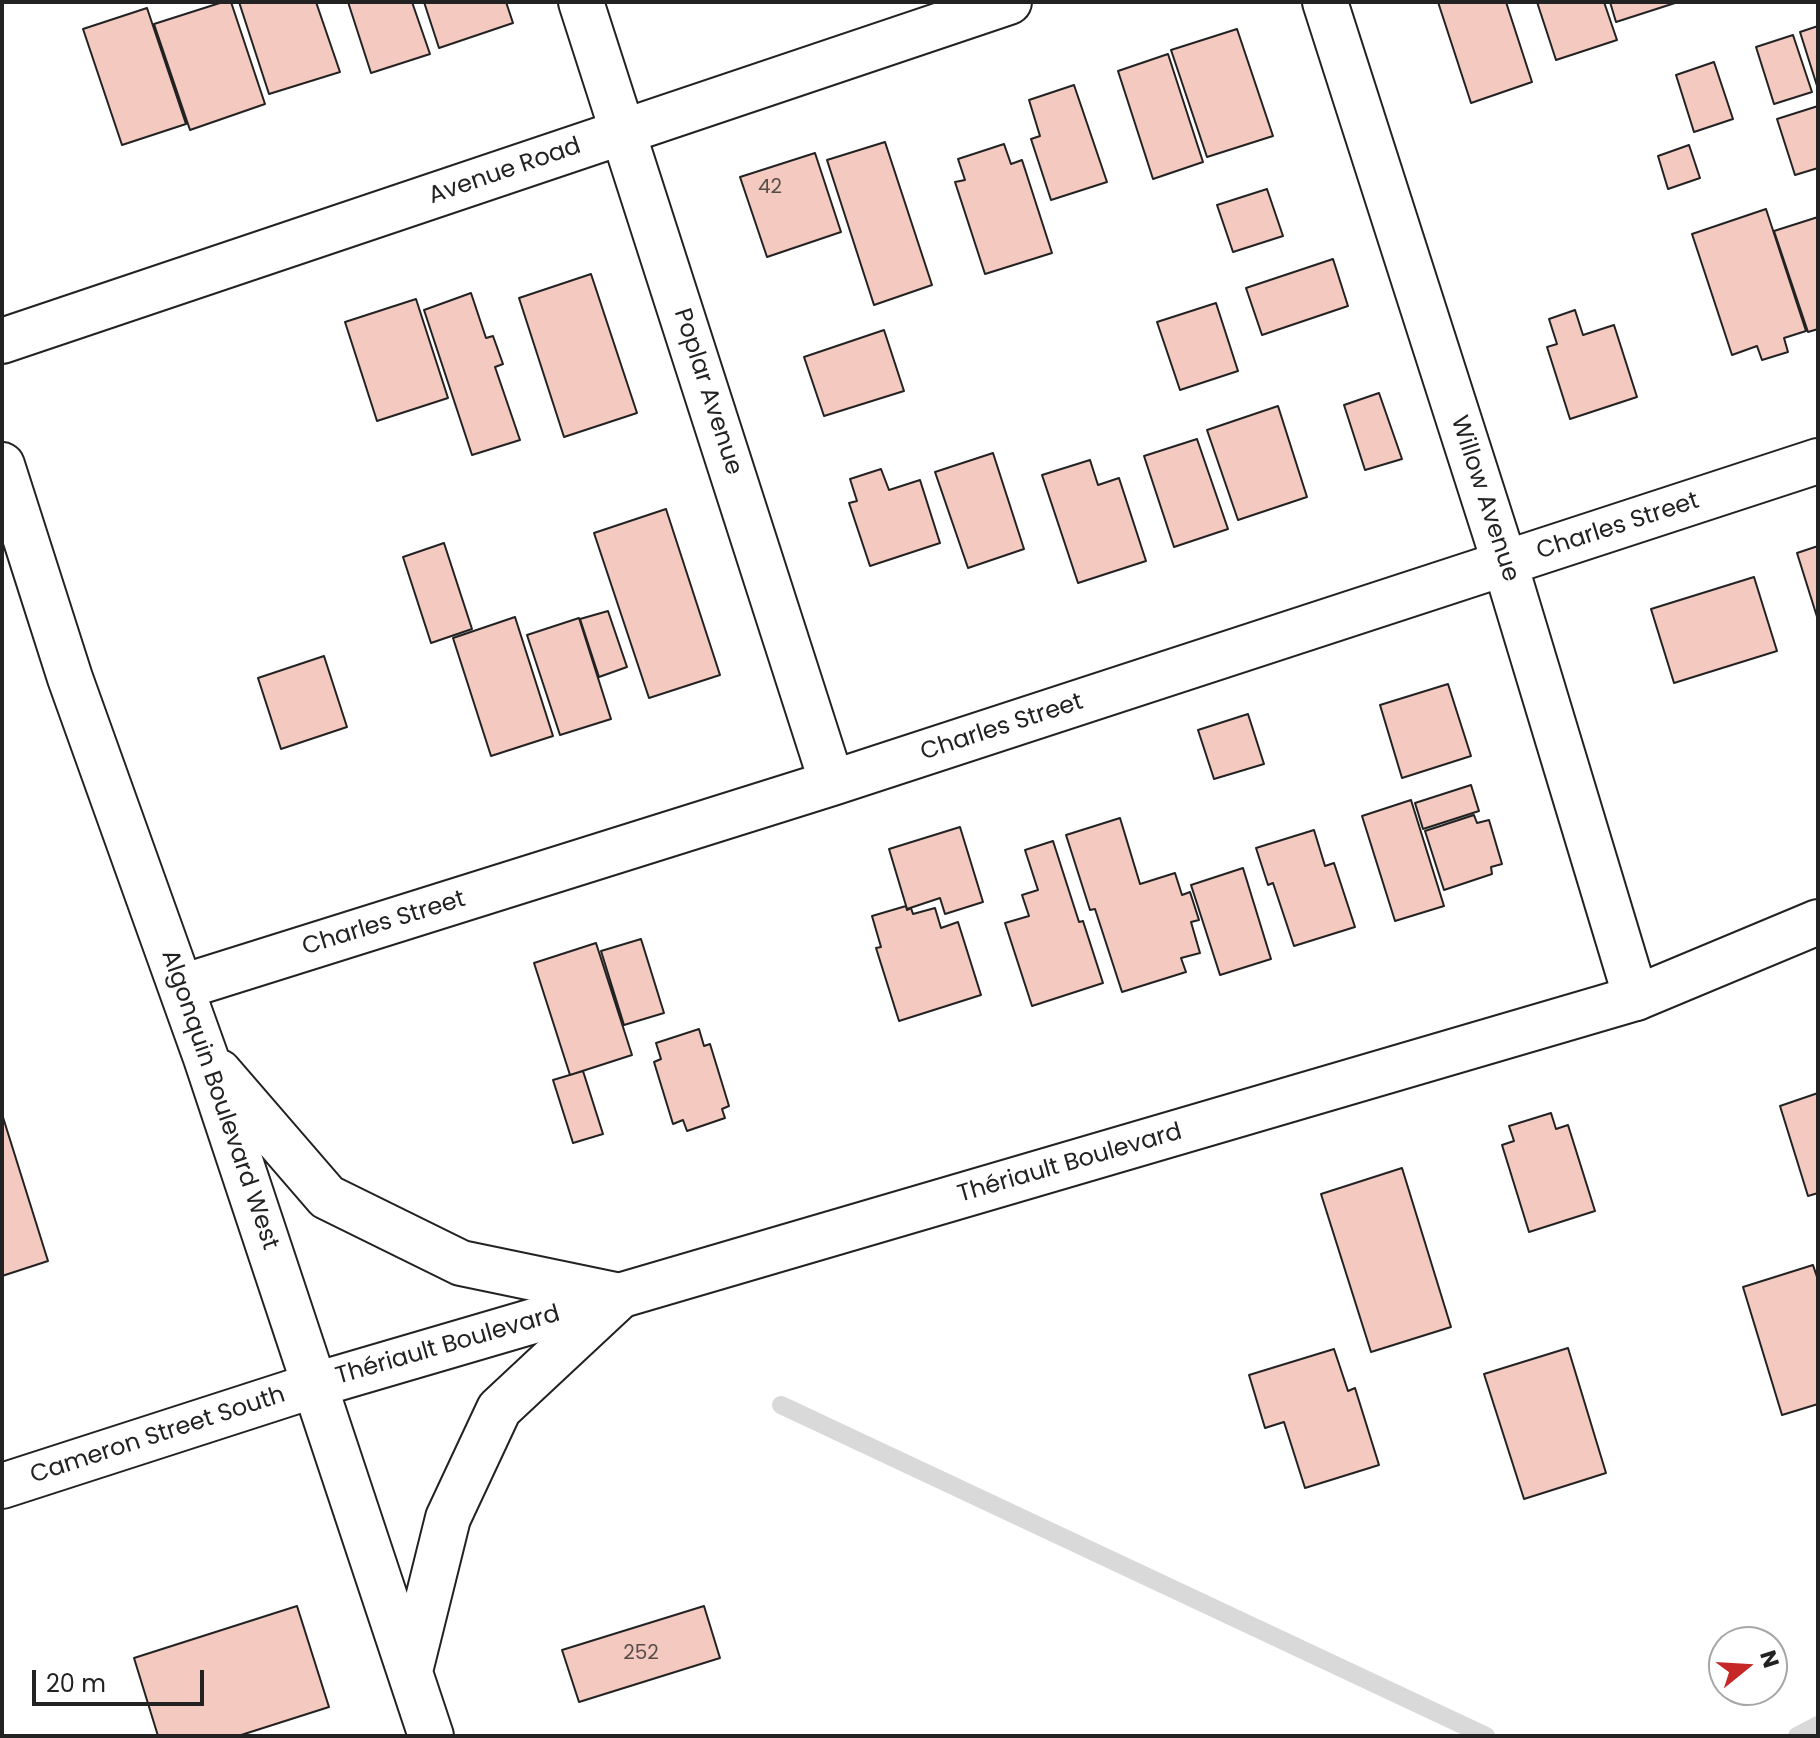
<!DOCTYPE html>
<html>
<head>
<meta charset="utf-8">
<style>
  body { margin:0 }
  #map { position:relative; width:1820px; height:1738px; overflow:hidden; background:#fff; font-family:Poppins,sans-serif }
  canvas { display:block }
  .frame { position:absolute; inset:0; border:4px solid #222; pointer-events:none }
  .north { position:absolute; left:1708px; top:1626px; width:80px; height:80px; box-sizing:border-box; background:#fff; border:2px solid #a7a7a7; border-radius:50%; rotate:72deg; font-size:22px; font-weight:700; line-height:32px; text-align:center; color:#222 }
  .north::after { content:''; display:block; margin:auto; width:28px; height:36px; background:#c62828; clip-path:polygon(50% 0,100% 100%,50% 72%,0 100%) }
  .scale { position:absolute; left:32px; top:1670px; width:172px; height:36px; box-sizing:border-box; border:4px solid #222; border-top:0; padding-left:10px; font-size:24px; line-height:28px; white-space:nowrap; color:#222; -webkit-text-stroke:6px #fff; paint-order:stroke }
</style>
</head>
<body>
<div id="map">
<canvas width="1820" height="1738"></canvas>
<div class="frame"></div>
<div class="north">N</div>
<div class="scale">20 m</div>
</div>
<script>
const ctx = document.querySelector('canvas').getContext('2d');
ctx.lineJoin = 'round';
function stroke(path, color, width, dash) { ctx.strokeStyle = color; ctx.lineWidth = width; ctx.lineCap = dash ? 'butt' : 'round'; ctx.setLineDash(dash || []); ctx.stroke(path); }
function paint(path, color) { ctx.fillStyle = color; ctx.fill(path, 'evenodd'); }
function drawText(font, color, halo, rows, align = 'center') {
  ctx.font = font + ' Poppins,sans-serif'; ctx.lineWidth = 6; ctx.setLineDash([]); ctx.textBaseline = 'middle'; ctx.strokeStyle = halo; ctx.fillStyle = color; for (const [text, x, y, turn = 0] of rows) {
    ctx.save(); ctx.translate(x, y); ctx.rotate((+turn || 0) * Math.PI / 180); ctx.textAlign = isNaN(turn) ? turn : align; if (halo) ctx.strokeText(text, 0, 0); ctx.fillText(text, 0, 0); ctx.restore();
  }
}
stroke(new Path2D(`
  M 781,1405 L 1486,1736
  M 1797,1736 L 1818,1725`), '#d9d9d9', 18);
const building = new Path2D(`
  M 223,2 L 231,2 L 265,104 L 190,130 L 154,24 Z
  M 239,2 L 316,2 L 340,72 L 269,94 Z
  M 348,2 L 412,2 L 430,54 L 371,73 Z
  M 424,2 L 506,2 L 513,23 L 439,48 Z
  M 1438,2 L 1506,2 L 1532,82 L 1471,103 Z
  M 1537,2 L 1604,2 L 1617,40 L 1556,60 Z
  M 1610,2 L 1675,2 L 1675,3 L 1616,22 Z
  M 147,8 L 186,124 L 122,145 L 83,29 Z
  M 1818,26 L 1818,89 L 1800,32 Z
  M 1237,29 L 1273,136 L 1207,157 L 1171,50 Z
  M 1793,35 L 1812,92 L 1774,104 L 1756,47 Z
  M 1168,54 L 1203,162 L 1153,179 L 1118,71 Z
  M 1714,62 L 1733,119 L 1694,132 L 1676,75 Z
  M 1074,85 L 1107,182 L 1051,200 L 1031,139 L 1040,136 L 1029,100 Z
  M 1818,106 L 1818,168 L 1795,175 L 1777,119 Z
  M 885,142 L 932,285 L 874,305 L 827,160 Z
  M 1004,144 L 1011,164 L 1022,160 L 1052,253 L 985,274 L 955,182 L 965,180 L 958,159 Z
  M 1689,145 L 1700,178 L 1668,189 L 1658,156 Z
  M 815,153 L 841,232 L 767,257 L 740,177 Z
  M 1267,189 L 1283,236 L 1233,252 L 1217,205 Z
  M 1766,209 L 1806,331 L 1784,338 L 1788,352 L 1762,360 L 1757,346 L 1732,355 L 1692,234 Z
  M 1818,217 L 1818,329 L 1808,332 L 1774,231 Z
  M 1333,259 L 1348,306 L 1262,335 L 1246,288 Z
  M 591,274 L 637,413 L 564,437 L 519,298 Z
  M 471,293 L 486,338 L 493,336 L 503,364 L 495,367 L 520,440 L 472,455 L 424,310 Z
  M 416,299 L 448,398 L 377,421 L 345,322 Z
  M 1216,303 L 1238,371 L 1180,390 L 1157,322 Z
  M 1575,310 L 1583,335 L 1614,325 L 1637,397 L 1570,419 L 1547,347 L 1557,344 L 1549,319 Z
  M 884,330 L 904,391 L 824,416 L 804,357 Z
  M 1379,393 L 1402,459 L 1365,470 L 1344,405 Z
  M 1278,406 L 1307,497 L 1238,520 L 1207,430 Z
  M 1197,439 L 1228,529 L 1174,547 L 1144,456 Z
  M 993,453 L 1024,549 L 968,568 L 935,472 Z
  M 1090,460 L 1098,485 L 1119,478 L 1146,561 L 1078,583 L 1042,475 Z
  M 881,469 L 889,490 L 920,480 L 940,543 L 870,566 L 849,503 L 857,501 L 850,479 Z
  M 666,509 L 720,675 L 649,698 L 594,533 Z
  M 444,543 L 472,629 L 431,643 L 403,557 Z
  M 1818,546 L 1818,620 L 1797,553 Z
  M 1754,577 L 1777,651 L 1674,683 L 1651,609 Z
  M 608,611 L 627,667 L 599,677 L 580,619 Z
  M 515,617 L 553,736 L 491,756 L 453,638 Z
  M 579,618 L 611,719 L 560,735 L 527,635 Z
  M 324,656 L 347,727 L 281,749 L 258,678 Z
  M 1448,684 L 1471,756 L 1402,778 L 1380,705 Z
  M 1248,714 L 1264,764 L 1214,779 L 1198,730 Z
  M 1471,785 L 1479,811 L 1423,829 L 1415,803 Z
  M 1411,800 L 1444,906 L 1395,921 L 1362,816 Z
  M 1474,815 L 1477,823 L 1489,820 L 1502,864 L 1491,867 L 1492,874 L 1444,890 L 1425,831 Z
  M 1120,818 L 1140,884 L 1175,873 L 1182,895 L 1190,892 L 1199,920 L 1191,922 L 1200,953 L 1181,958 L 1186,972 L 1122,992 L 1095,909 L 1090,910 L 1066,835 Z
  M 960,827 L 983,902 L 945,914 L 940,898 L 907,909 L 889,849 Z
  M 1314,830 L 1325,866 L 1334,863 L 1355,927 L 1294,946 L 1273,883 L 1268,885 L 1256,848 Z
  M 1053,841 L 1079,922 L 1083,921 L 1103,983 L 1032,1006 L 1005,923 L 1029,916 L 1022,895 L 1038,890 L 1025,850 Z
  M 1243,868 L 1271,959 L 1220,975 L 1191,885 Z
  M 906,906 L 907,910 L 911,908 L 913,914 L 935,908 L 941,928 L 958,922 L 981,995 L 899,1021 L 876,948 L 881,947 L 872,916 Z
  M 641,939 L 664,1013 L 624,1025 L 601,951 Z
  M 596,943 L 632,1055 L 570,1075 L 534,963 Z
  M 699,1029 L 704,1046 L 710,1044 L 729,1106 L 722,1109 L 725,1118 L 687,1131 L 683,1120 L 673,1124 L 654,1062 L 661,1059 L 656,1043 Z
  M 583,1071 L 603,1134 L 573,1143 L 553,1080 Z
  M 1818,1093 L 1818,1193 L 1808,1196 L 1780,1106 Z
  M 1551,1113 L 1556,1129 L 1568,1125 L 1595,1211 L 1529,1232 L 1502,1145 L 1514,1141 L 1509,1126 Z
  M 2,1114 L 48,1261 L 2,1276 Z
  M 1402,1168 L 1451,1327 L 1371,1352 L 1321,1194 Z
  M 1813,1265 L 1818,1280 L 1818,1404 L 1782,1415 L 1743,1287 Z
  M 1568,1348 L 1606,1473 L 1524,1499 L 1484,1374 Z
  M 1334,1349 L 1348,1391 L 1355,1388 L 1379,1465 L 1305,1488 L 1284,1422 L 1265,1428 L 1249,1375 Z
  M 297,1606 L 329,1707 L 238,1736 L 158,1736 L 134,1658 Z
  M 704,1606 L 720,1658 L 579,1702 L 562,1650 Z`);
paint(building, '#f3c9c0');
stroke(building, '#222', 2);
const street = new Path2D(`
  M 581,2 L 832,783
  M 1325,2 L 1505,564 L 1636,998
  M 2,341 L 1009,2
  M 182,987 L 832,783 L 1818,461`);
const secondary = new Path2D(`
  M 2,1486 L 315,1385 L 1636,998 L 1818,922`);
const primary = new Path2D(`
  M 2,465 L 70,678 L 206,1058 L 431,1736
  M 219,1072 L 327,1197 L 461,1263 L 620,1296
  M 410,1671 L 448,1518 L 499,1409 L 620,1296`);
stroke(street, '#222', 48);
stroke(secondary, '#222', 48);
stroke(primary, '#222', 48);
stroke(street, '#fff', 44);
stroke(secondary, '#fff', 44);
stroke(primary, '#fff', 44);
drawText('20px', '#564c4a', null, [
  ["42",770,188],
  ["252",641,1654]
]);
drawText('24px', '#222', '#fff', [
  ["Avenue Road",505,172,-19],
  ["Poplar Avenue",707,392,72],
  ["Willow Avenue",1484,499,72],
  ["Charles Street",1618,527,-18],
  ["Charles Street",1002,728,-18],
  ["Charles Street",384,924,-17],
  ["Algonquin Boulevard West",219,1100,71],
  ["Thériault Boulevard",1070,1164,-16],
  ["Thériault Boulevard",448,1346,-16],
  ["Cameron Street South",158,1436,-18]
]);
</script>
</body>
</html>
